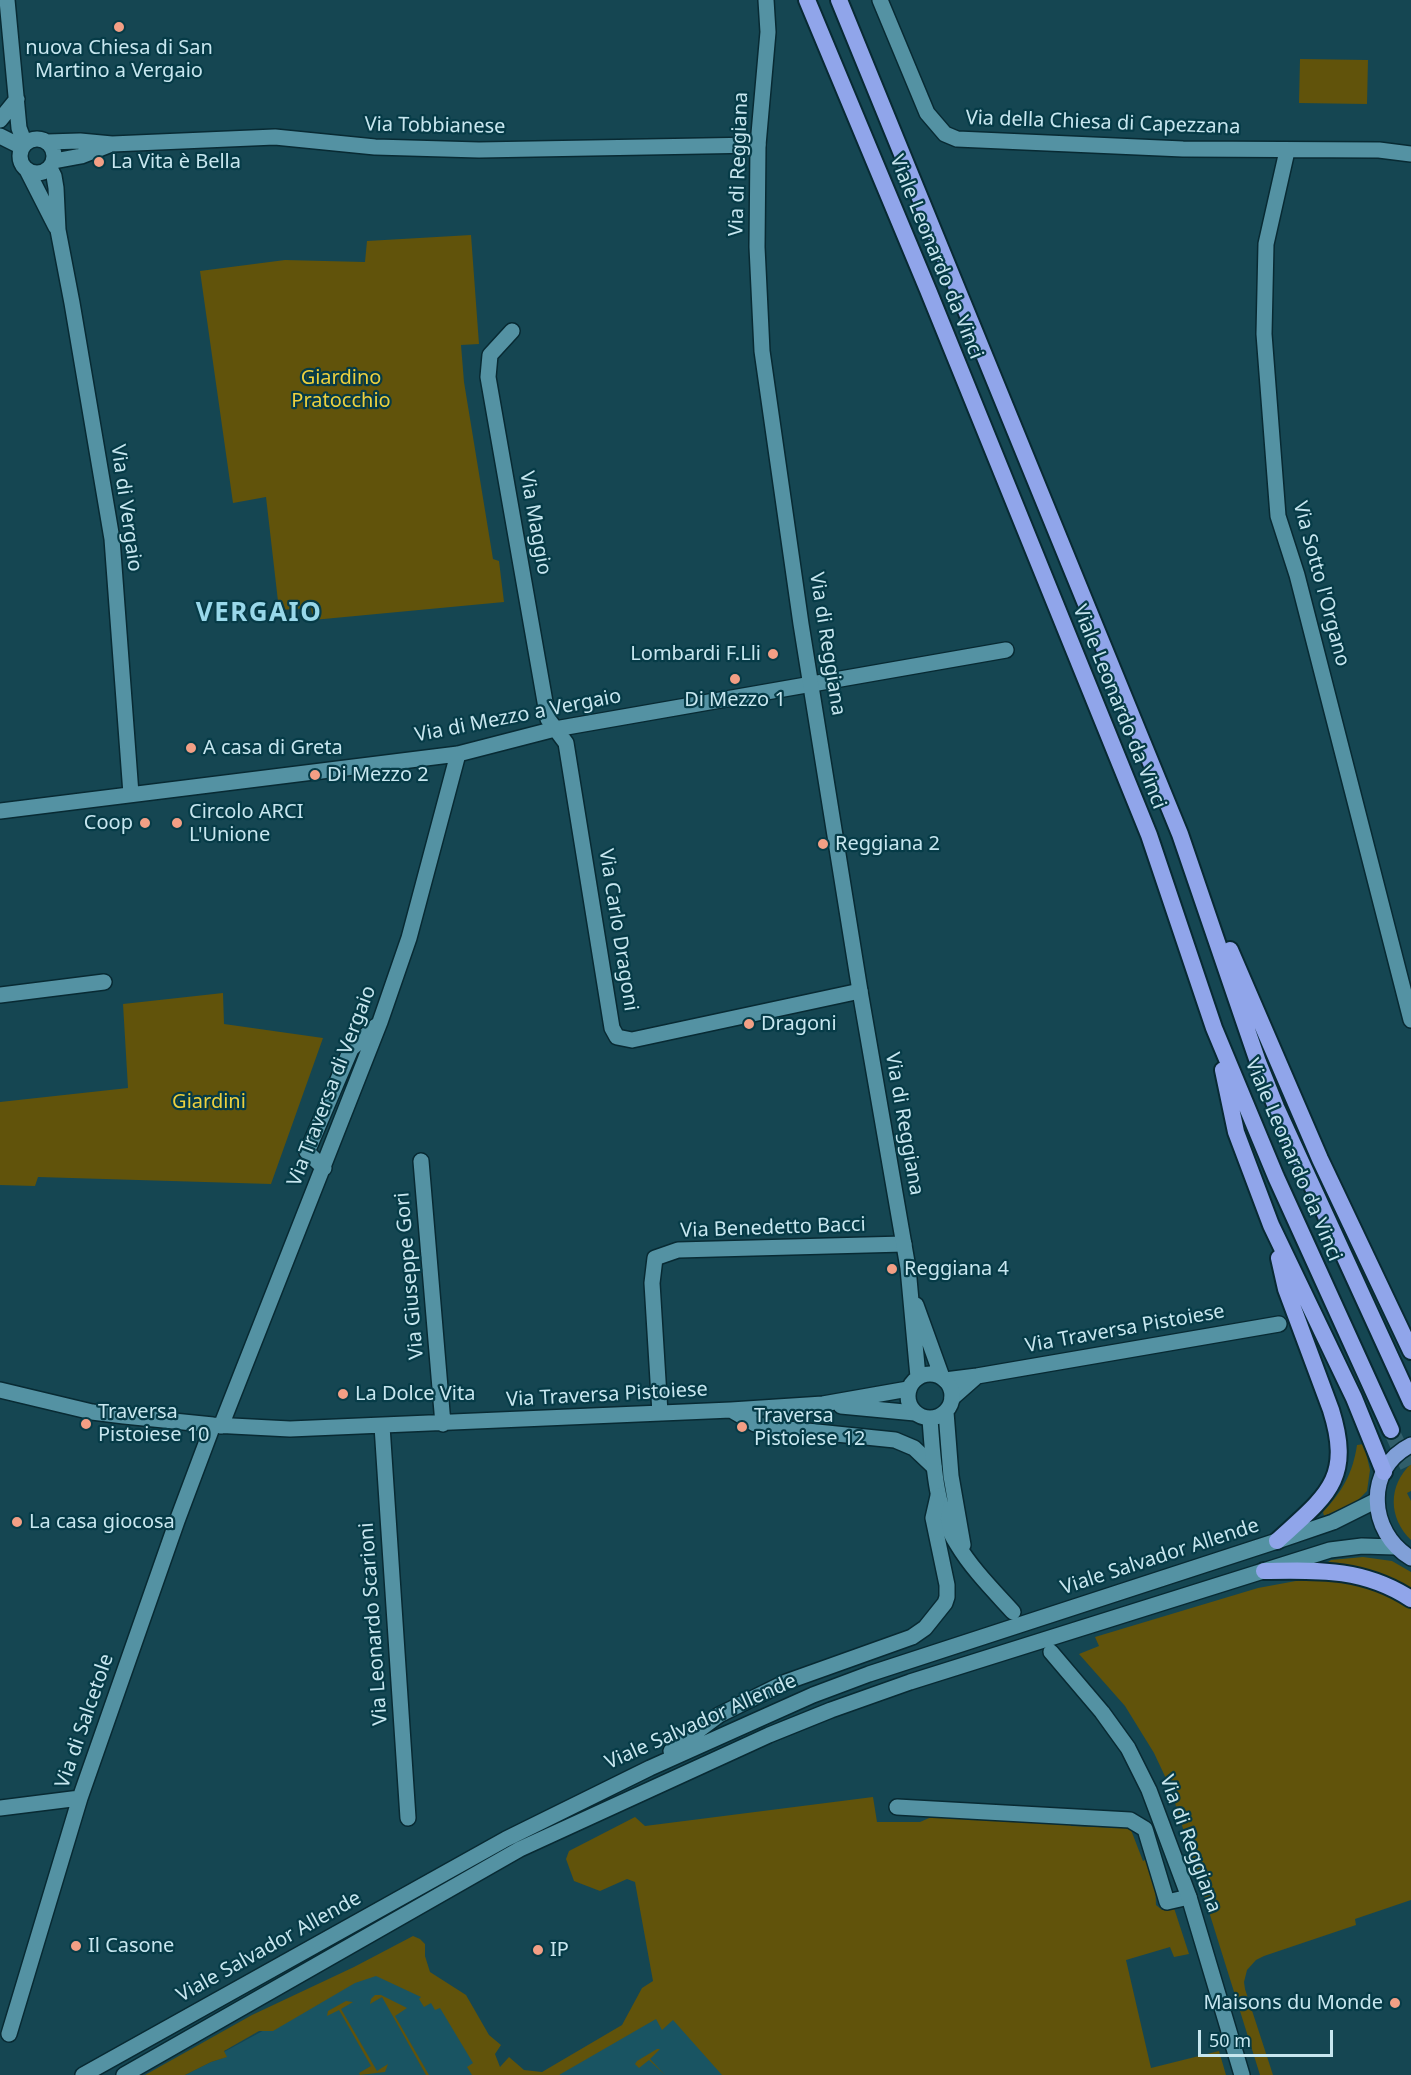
<!DOCTYPE html>
<html>
<head>
<meta charset="utf-8">
<style>
  body { margin:0 }
  #map { position:relative; width:1411px; height:2075px; overflow:hidden; background:#154652; font-family:"Noto Sans",sans-serif }
  canvas { display:block }
  .scale { position:absolute; left:1198px; top:2030px; width:135px; height:27px; box-sizing:border-box; border:3px solid #c7e6ef; border-top:0; padding-left:8px; font-size:18px; line-height:21px; white-space:nowrap; color:#c7e6ef; -webkit-text-stroke:4px #063b47; paint-order:stroke }
</style>
</head>
<body>
<div id="map">
<canvas width="1411" height="2075"></canvas>
<div class="scale">50 m</div>
</div>
<script>
const ctx = document.querySelector('canvas').getContext('2d');
ctx.lineJoin = 'round';
function paint(path, color) { ctx.fillStyle = color; ctx.fill(path, 'evenodd'); }
function stroke(path, color, width, dash) { ctx.strokeStyle = color; ctx.lineWidth = width; ctx.lineCap = dash ? 'butt' : 'round'; ctx.setLineDash(dash || []); ctx.stroke(path); }
function drawText(font, color, halo, rows, align = 'center') {
  ctx.font = font + ' "Noto Sans",sans-serif'; ctx.lineWidth = 4.5; ctx.setLineDash([]); ctx.textBaseline = 'middle'; ctx.strokeStyle = halo; ctx.fillStyle = color; for (const [text, x, y, turn = 0] of rows) {
    ctx.save(); ctx.translate(x, y); ctx.rotate((+turn || 0) * Math.PI / 180); ctx.textAlign = isNaN(turn) ? turn : align; if (halo) ctx.strokeText(text, 0, 0); ctx.fillText(text, 0, 0); ctx.restore();
  }
}
paint(new Path2D(`
  M 369,1973 L 467,2003 L 478,2075 L 185,2075 L 211,2062 L 226,2057 L 224,2052 Z
  M 674,2008 L 725,2075 L 550,2075 Z`), '#195462');
paint(new Path2D(`
  M 1300,59 L 1368,60 L 1367,104 L 1299,103 Z
  M 471,235 L 479,344 L 461,345 L 464,382 L 493,559 L 499,561 L 504,602 L 313,620 L 311,608 L 279,610 L 266,497 L 233,503 L 200,271 L 285,260 L 365,262 L 367,241 Z
  M 223,993 L 224,1024 L 323,1038 L 271,1184 L 38,1177 L 35,1186 L 0,1185 L 0,1102 L 128,1088 L 123,1004 Z
  M 1364,1444 L 1370,1470 L 1367,1491 L 1356,1502 L 1324,1516 L 1323,1512 C 1342,1492 1353,1473 1357,1445 Z
  M 1411,1464 L 1411,1491 L 1407,1493 L 1411,1501 L 1411,1540 C 1388,1518 1388,1485 1411,1464 Z
  M 1363,1557 L 1392,1561 L 1411,1572 L 1411,1592 L 1328,1562 L 1331,1560 Z
  M 1312,1578 C 1346,1576 1384,1589 1411,1609 L 1411,1900 L 1355,1919 L 1356,1925 L 1264,1956 L 1256,1960 L 1247,1970 L 1244,1982 L 1245,1989 L 1273,2075 L 1260,2075 L 1170,1787 L 1154,1753 L 1125,1706 L 1079,1654 L 1099,1646 L 1095,1637 L 1258,1588 Z
  M 873,1797 L 877,1822 L 920,1822 L 936,1815 L 1071,1822 L 1071,1826 L 1126,1828 L 1131,1830 L 1143,1861 L 1147,1859 L 1155,1882 L 1156,1905 L 1162,1910 L 1174,1908 L 1189,1954 L 1174,1957 L 1170,1947 L 1126,1960 L 1151,2068 L 1219,2051 L 1226,2075 L 722,2075 L 673,2020 L 662,2030 L 656,2019 L 559,2075 L 472,2075 L 467,2067 L 473,2063 L 440,2008 L 435,2010 L 431,2003 L 424,2007 L 419,1999 L 421,1997 L 376,1976 L 355,1983 L 273,2031 L 259,2031 L 224,2051 L 227,2057 L 211,2062 L 185,2075 L 145,2075 L 252,2015 L 354,1967 L 413,1936 L 420,1939 L 425,1944 L 425,1956 L 430,1972 L 466,1995 L 489,2035 L 501,2045 L 495,2054 L 500,2067 L 509,2057 L 524,2070 L 542,2072 L 622,2025 L 642,1988 L 653,1981 L 635,1882 L 627,1879 L 600,1891 L 574,1881 L 566,1859 L 569,1851 L 635,1817 L 645,1826 Z
  M 375,1995 L 381,1995 L 407,2008 L 395,2016 L 429,2075 L 426,2075 L 382,1997 L 370,2004 L 371,1999 Z
  M 346,2001 L 353,2002 L 341,2009 L 377,2071 L 388,2064 L 385,2072 L 360,2075 L 359,2073 L 371,2066 L 339,2010 L 327,2016 L 328,2011 Z
  M 657,2049 L 660,2049 L 650,2059 L 665,2075 L 649,2060 L 639,2068 L 635,2064 L 637,2061 Z`), '#61530b');
stroke(new Path2D(`
  M 1391,1430 L 1411,1473`), '#305e6a', 16, [16, 8]);
const minor = new Path2D(`
  M 7,0 L 19,128 L 25,144
  M 880,0 L 927,113 L 945,134 L 957,139 L 1183,149 L 1379,150 L 1411,154
  M 0,120 L 17,99
  M 0,136 L 22,147
  M20 156a17 17 0 1 1 34 0a17 17 0 1 1-34 0Z
  M 47,142 L 80,141 L 112,144 L 275,137 L 375,147 L 479,150 L 758,145
  M 1287,151 L 1266,244 L 1264,334 L 1278,516 L 1297,575 L 1411,1020
  M 54,161 L 81,156 L 109,145
  M 50,168 L 54,176 L 56,188 L 58,230 L 72,303 L 112,539 L 131,794
  M 27,170 L 56,227
  M 512,331 L 490,355 L 488,377 L 548,719 L 566,743 L 612,1028 L 617,1037 L 632,1040 L 860,991
  M 0,811 L 458,754 L 555,729 L 1006,650
  M 0,995 L 104,982
  M 421,1161 L 443,1424
  M 324,1168 L 307,1152 L 351,1049 L 376,1026
  M 945,1380 L 977,1376 L 1279,1324
  M 0,1390 L 92,1412 L 124,1416 L 213,1425 L 290,1429 L 731,1410 L 823,1404 L 908,1389
  M 952,1398 L 977,1376
  M 841,1406 L 915,1413
  M 731,1410 L 755,1424 L 768,1427 L 895,1440 L 914,1448 L 934,1467
  M 660,1413 L 652,1283 L 655,1258 L 678,1250 L 904,1244
  M 221,1426 L 380,1022 L 409,938 L 458,754
  M 382,1426 L 408,1818
  M 897,1807 L 1130,1820 L 1145,1829 L 1167,1902 L 1189,1897
  M 0,1808 L 80,1798
  M 9,2034 L 80,1798 L 177,1521 L 213,1425`);
const tertiary = new Path2D(`
  M 766,0 L 768,32 L 758,145 L 757,247 L 762,351 L 801,624 L 860,991 L 908,1268 L 918,1377
  M 916,1305 L 942,1377
  M908 1396a22 22 0 1 1 44 0a22 22 0 1 1-44 0Z
  M 946,1412 L 951,1476 L 963,1545
  M 930,1419 C 933,1458 935,1510 957,1544 C 972,1569 993,1590 1013,1612
  M 1051,1652 L 1102,1712 L 1128,1748 L 1149,1790 L 1189,1897 L 1242,2075`);
const secondary = new Path2D(`
  M 671,1751 L 719,1715 L 786,1682 L 912,1637 L 925,1628 L 945,1603 L 947,1597 L 947,1585 L 933,1518 L 938,1496
  M 83,2075 L 506,1839 L 650,1768 L 813,1695 L 869,1674 L 1277,1541 L 1333,1522 L 1377,1500
  M 124,2075 L 520,1849 L 769,1735 L 831,1710 L 910,1682 L 1330,1550 L 1362,1546 L 1395,1547`);
const primary = new Path2D(`
  M 1411,1445 C 1364,1468 1368,1533 1411,1558`);
const trunk = new Path2D(`
  M 807,0 L 928,290 L 1149,835 L 1214,1028 L 1276,1177 L 1391,1430
  M 839,0 L 1180,834 L 1258,1062 L 1276,1107 L 1411,1402
  M 1230,950 L 1320,1159 L 1411,1351
  M 1223,1070 L 1236,1132 L 1271,1225 L 1354,1398 L 1384,1472
  M 1277,1541 C 1326,1496 1353,1480 1331,1410 L 1286,1289 L 1279,1258
  M 1264,1571 C 1318,1570 1364,1568 1411,1599`);
stroke(minor, '#082a33', 18);
stroke(tertiary, '#082a33', 18);
stroke(secondary, '#082a33', 18);
stroke(primary, '#082a33', 18);
stroke(trunk, '#082a33', 20);
stroke(minor, '#5492a3', 15);
stroke(tertiary, '#5492a3', 15);
stroke(secondary, '#5492a3', 15);
stroke(primary, '#81a0d8', 15);
stroke(trunk, '#90a5ea', 16);
for (const [x, y, r, color] of [
  [119,27,6,"#f39f85"],
  [99,162,6,"#f39f85"],
  [773,654,6,"#f39f85"],
  [735,679,6,"#f39f85"],
  [191,748,6,"#f39f85"],
  [315,775,6,"#f39f85"],
  [145,823,6,"#f39f85"],
  [177,823,6,"#f39f85"],
  [823,844,6,"#f39f85"],
  [749,1024,6,"#f39f85"],
  [892,1269,6,"#f39f85"],
  [343,1394,6,"#f39f85"],
  [86,1424,6,"#f39f85"],
  [742,1427,6,"#f39f85"],
  [17,1522,6,"#f39f85"],
  [76,1946,6,"#f39f85"],
  [538,1950,6,"#f39f85"],
  [1395,2003,6,"#f39f85"]
]) { const dot = new Path2D(); dot.arc(x, y, r, 0, 2 * Math.PI); ctx.fillStyle = color; ctx.fill(dot); stroke(dot, '#063b47', 2); }
drawText('20px', '#c7e6ef', '#063b47', [
  ["nuova Chiesa di San",119,48,"center"],
  ["Martino a Vergaio",119,71,"center"],
  ["La Vita è Bella",111,162],
  ["Lombardi F.Lli",761,654,"right"],
  ["Di Mezzo 1",735,700,"center"],
  ["A casa di Greta",203,748],
  ["Di Mezzo 2",327,775],
  ["Circolo ARCI",189,812],
  ["L'Unione",189,835],
  ["Coop",133,823,"right"],
  ["Reggiana 2",835,844],
  ["Dragoni",761,1024],
  ["Reggiana 4",904,1269],
  ["La Dolce Vita",355,1394],
  ["Traversa",98,1412],
  ["Pistoiese 10",98,1435],
  ["Traversa",754,1416],
  ["Pistoiese 12",754,1439],
  ["La casa giocosa",29,1522],
  ["Il Casone",88,1946],
  ["IP",550,1950],
  ["Maisons du Monde",1383,2003,"right"]
], 'left');
drawText('20px', '#c7e6ef', '#063b47', [
  ["Via della Chiesa di Capezzana",1103,123,2],
  ["Via Tobbianese",435,126,1],
  ["Via di Reggiana",739,164,-88],
  ["Viale Leonardo da Vinci",936,257,68],
  ["Via di Vergaio",126,508,82],
  ["Via Maggio",535,523,80],
  ["Via Sotto l'Organo",1321,584,75],
  ["Via di Reggiana",827,644,81],
  ["Viale Leonardo da Vinci",1119,707,68],
  ["Via di Mezzo a Vergaio",518,716,-11],
  ["Via Carlo Dragoni",618,930,81],
  ["Via Traversa di Vergaio",332,1086,-69],
  ["Via di Reggiana",904,1124,80],
  ["Viale Leonardo da Vinci",1293,1160,67],
  ["Via Benedetto Bacci",773,1228,-2],
  ["Via Giuseppe Gori",410,1276,-95],
  ["Via Traversa Pistoiese",1125,1329,-10],
  ["Via Traversa Pistoiese",607,1395,-3],
  ["Viale Salvador Allende",1160,1557,-18],
  ["Via Leonardo Scarioni",374,1624,-94],
  ["Via di Salcetole",85,1721,-71],
  ["Viale Salvador Allende",701,1722,-24],
  ["Via di Reggiana",1190,1844,70],
  ["Viale Salvador Allende",269,1947,-29]
]);
drawText('20px', '#edd03e', '#063b47', [
  ["Giardino",341,378],
  ["Pratocchio",341,401],
  ["Giardini",209,1102]
]);
ctx.letterSpacing = '1.5px';
drawText('bold 26px', '#99d8ea', '#063b47', [
  ["VERGAIO",259,614]
]);
ctx.letterSpacing = '0px';
</script>
</body>
</html>
